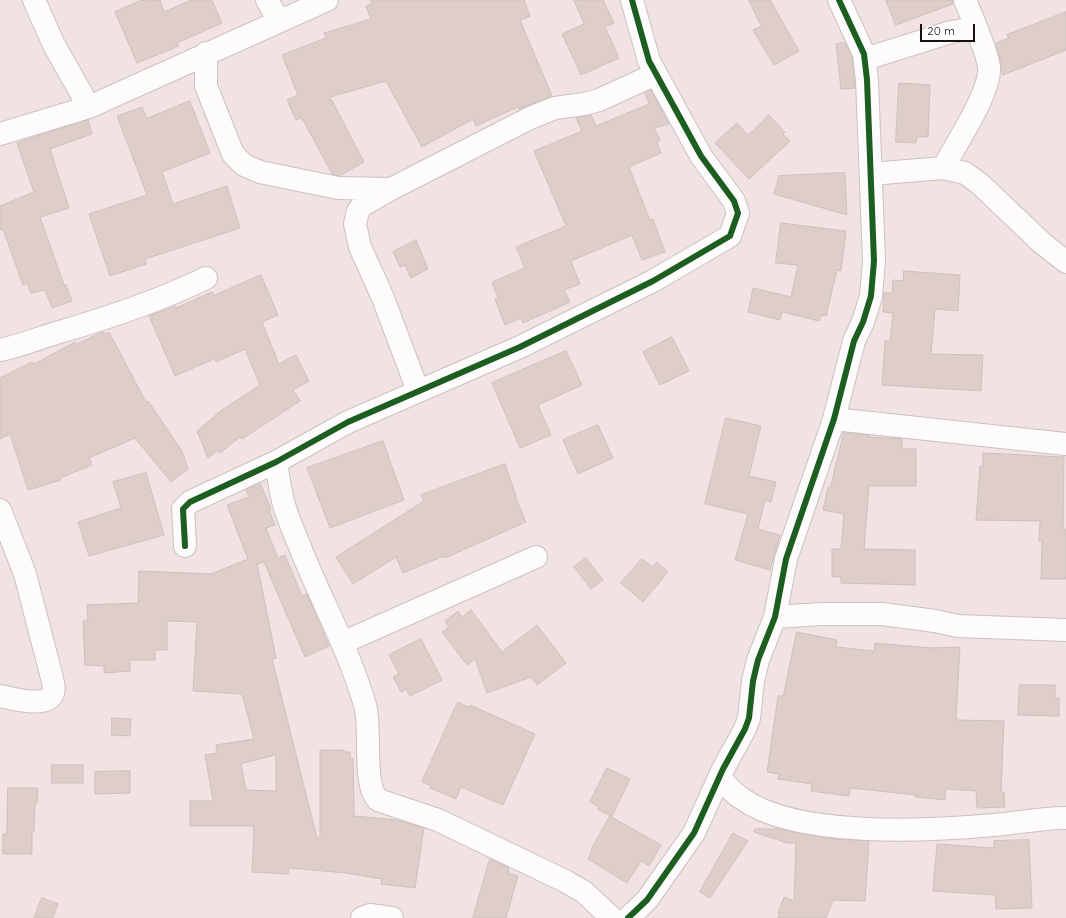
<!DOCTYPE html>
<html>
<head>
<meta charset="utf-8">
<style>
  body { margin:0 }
  #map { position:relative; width:1066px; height:918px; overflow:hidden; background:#f0e3e2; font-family:Quicksand,sans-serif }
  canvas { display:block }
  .scale { position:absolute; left:920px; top:24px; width:55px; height:18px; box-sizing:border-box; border:2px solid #180f0f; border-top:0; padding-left:5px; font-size:12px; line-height:14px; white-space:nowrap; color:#180f0f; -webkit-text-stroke:3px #fff; paint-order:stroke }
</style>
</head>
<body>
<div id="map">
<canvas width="1066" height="918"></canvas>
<div class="scale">20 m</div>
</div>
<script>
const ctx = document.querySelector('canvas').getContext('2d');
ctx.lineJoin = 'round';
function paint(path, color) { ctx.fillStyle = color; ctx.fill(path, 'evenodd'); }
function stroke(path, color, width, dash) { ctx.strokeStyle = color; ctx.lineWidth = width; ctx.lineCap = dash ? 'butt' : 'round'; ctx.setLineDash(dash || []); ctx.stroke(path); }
const building = new Path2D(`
  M 142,0 L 160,0 L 164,12 L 191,0 L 212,0 L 222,23 L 177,43 L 179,46 L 137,63 L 115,12 Z
  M 371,0 L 524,0 L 530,16 L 520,20 L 552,96 L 519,109 L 518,107 L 476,126 L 473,119 L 422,147 L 386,81 L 330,97 L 364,162 L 339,176 L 332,174 L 302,118 L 296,120 L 287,100 L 298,95 L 282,55 L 326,38 L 324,33 L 371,19 L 366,6 L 372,4 Z
  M 574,0 L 603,0 L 614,23 L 605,27 L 619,58 L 581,75 L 562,34 L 584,24 Z
  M 749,0 L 770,0 L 799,51 L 774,65 L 753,30 L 761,26 Z
  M 886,0 L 953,0 L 953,4 L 896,25 Z
  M 1066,12 L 1066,50 L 1003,75 L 996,43 L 1009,38 L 1007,35 Z
  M 845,43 L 852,57 L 855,88 L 841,89 L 836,44 Z
  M 899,83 L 930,85 L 928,137 L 917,137 L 916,143 L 896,142 Z
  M 651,90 L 669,124 L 654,128 L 660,140 L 657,142 L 661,153 L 629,167 L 650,220 L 653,219 L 665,252 L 642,260 L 632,235 L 571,261 L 580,284 L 564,290 L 570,302 L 523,323 L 521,318 L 505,325 L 495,299 L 498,298 L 492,282 L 525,268 L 516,247 L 566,226 L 534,151 L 582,131 L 576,118 L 591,115 L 596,126 L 649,104 L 645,93 Z
  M 190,101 L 210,153 L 162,172 L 173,204 L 227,186 L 240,228 L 145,259 L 146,264 L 110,276 L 89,214 L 147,195 L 117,116 L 142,107 L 147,118 Z
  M 769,115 L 785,132 L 783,134 L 790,141 L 749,179 L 715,143 L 737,123 L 748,135 Z
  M 88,120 L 92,134 L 50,149 L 69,208 L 40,217 L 64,285 L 66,285 L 72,301 L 52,308 L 45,290 L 31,293 L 27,283 L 23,285 L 3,229 L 0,230 L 0,206 L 34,192 L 17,143 Z
  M 845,173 L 847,215 L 774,194 L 779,176 Z
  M 781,223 L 846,231 L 841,271 L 837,270 L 826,316 L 821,315 L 819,321 L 782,312 L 780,320 L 748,312 L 753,288 L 791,297 L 798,265 L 776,263 Z
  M 416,240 L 428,269 L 411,278 L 405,265 L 400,267 L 393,252 Z
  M 904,271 L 960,275 L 958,311 L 935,309 L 931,354 L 983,355 L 981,391 L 882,385 L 885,341 L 890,341 L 893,313 L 883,312 L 884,293 L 892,293 L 893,280 L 903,281 Z
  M 261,275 L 278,315 L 262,322 L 279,364 L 296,355 L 309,381 L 293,390 L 300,401 L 242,439 L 240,437 L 220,453 L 218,450 L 208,458 L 197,431 L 222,410 L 260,385 L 245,349 L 216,362 L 214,359 L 175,376 L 149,316 L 176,306 L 176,308 L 212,292 L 214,295 Z
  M 103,332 L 104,334 L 109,332 L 146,402 L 148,401 L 182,451 L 188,469 L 171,482 L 135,438 L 89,458 L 92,465 L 60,478 L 61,480 L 28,490 L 10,434 L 0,439 L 0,378 L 32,362 L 34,364 L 75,342 L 76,344 Z
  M 672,337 L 689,371 L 660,385 L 643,352 Z
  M 566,351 L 582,385 L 538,405 L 551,435 L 520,448 L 492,383 Z
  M 726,418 L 761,426 L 749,476 L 776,482 L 771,502 L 765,500 L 758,529 L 780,535 L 770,570 L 735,560 L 748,514 L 705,504 Z
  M 598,425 L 613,458 L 578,474 L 563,440 Z
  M 844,433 L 870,435 L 869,437 L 902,439 L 902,449 L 916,449 L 916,486 L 869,486 L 864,549 L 915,550 L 915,585 L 841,583 L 841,577 L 832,577 L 832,549 L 841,549 L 844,514 L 823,510 L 828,488 L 830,488 Z
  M 383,441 L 404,500 L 330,528 L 307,468 Z
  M 983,453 L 1064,457 L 1063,529 L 1066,529 L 1066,579 L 1041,579 L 1042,541 L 1039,541 L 1040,521 L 976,520 L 980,466 L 983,466 Z
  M 505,464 L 516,496 L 515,496 L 526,522 L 445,558 L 444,556 L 403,573 L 396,557 L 353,584 L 336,557 L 424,501 L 421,495 Z
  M 146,473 L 164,535 L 89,556 L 78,522 L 121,508 L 113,482 Z
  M 260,483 L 271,509 L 269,510 L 275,525 L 266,528 L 278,558 L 285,555 L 302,596 L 307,594 L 329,646 L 305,657 L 264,562 L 257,564 L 276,658 L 272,659 L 317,838 L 320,837 L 320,750 L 344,750 L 344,752 L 350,752 L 350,759 L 353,759 L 354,816 L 397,820 L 424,828 L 415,888 L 381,884 L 382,879 L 346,873 L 289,868 L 288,874 L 252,872 L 254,826 L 190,826 L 190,801 L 213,801 L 205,755 L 217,753 L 216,745 L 254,739 L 242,694 L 193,691 L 197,622 L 167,621 L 167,650 L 155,650 L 155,660 L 130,660 L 130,671 L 104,673 L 104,666 L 85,665 L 83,621 L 88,620 L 87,605 L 138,603 L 139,571 L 211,574 L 248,559 L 227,505 L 249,497 L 246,490 ZM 276,755 L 276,791 L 246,790 L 241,764 Z
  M 586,558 L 603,580 L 591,589 L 574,567 Z
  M 642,559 L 652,567 L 657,562 L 668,572 L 643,602 L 621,583 Z
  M 471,610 L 502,652 L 537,625 L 566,663 L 537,685 L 531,677 L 487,693 L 475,659 L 467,665 L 442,632 L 449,627 L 445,621 L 458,611 L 462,617 Z
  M 797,632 L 837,640 L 836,647 L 874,651 L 875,643 L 931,648 L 960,647 L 956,720 L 1004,721 L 1001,792 L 1004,792 L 1005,807 L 977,808 L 976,791 L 946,789 L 945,800 L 916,797 L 916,795 L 850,788 L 849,796 L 811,791 L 812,784 L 778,779 L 779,774 L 767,772 L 778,696 L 783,696 Z
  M 421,639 L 442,680 L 410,696 L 406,689 L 401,692 L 393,677 L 399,674 L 389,655 Z
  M 1020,685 L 1055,685 L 1055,698 L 1059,698 L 1059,716 L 1018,715 Z
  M 458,702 L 468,707 L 470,705 L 535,734 L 503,805 L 461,787 L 456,799 L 430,788 L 431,786 L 422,782 Z
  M 112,718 L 131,719 L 130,736 L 112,735 Z
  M 52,765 L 83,765 L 83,783 L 52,783 Z
  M 607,768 L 630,779 L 612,816 L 598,810 L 599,807 L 590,802 Z
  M 130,771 L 130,793 L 95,794 L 95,772 Z
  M 8,788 L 38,788 L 37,803 L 35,803 L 34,832 L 32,832 L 32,854 L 3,854 L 3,834 L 6,834 L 7,830 Z
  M 610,816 L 661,845 L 649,866 L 641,861 L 627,883 L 588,859 L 592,851 L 591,850 Z
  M 755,829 L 782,829 L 825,838 L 869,841 L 865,901 L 833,900 L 826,918 L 778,918 L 780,913 L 778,913 L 784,897 L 794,901 L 796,843 L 787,843 L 754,832 Z
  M 733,833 L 748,841 L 710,898 L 700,892 Z
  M 1029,840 L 1032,908 L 996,909 L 995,895 L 933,891 L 937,844 L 994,848 L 994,841 Z
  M 490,859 L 509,868 L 508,873 L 518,876 L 506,918 L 473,918 Z
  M 42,898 L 58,904 L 53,918 L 34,918 Z`);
paint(building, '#decdc8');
stroke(building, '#cbc1bf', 1);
const minor = new Path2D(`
  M 34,0 L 54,45 L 89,107
  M 267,0 L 279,21
  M 206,53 L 206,86 L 233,154 L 244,165 L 260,172 L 338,188 L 390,189
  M 865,59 L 951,32 L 976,28
  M 0,134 L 89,107 L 327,0
  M 943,168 C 956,144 991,92 989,67 C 987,51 972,17 965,0
  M 871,174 L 943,168 L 965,173 L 980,184 L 1042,243 L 1066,262
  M 0,350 C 19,346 37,339 56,333 C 108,318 157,302 206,278
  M 418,391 L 383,298 L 360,247 L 355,224 L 358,211 L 363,205 L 391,189 L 530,118 L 555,108 L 584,104 L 599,100 L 656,74
  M 834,419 L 1066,444
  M 276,462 C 278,475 280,489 283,501 C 287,517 294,532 300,547 C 321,600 349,650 365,705 C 372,729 362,784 378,800 L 438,820 L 565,881 L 584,892 L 612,918
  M 0,510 L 25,574 L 52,678 C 53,682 55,689 53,693 C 48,709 11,698 0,696
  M 185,546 L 183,509 L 190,502 L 276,462 L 348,422 L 520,347 L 653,281 L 730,236 L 738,213 L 734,201 L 701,156 L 649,61 L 632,0
  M 775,617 L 822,614 L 882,614 L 935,621 L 958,626 L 1066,630
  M 342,643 L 536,557
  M 719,777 C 726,784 733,793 741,798 C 795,838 927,831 994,825 C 1018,823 1042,818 1066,818
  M 362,918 L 370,915 L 392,918
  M 628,918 L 647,900 L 694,833 L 723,769 L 745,729 L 749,718 L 753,681 L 758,660 L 775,617 L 786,559 L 834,419 L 854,341 L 863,322 L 871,296 L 874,261 L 867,80 L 864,54 L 839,0`);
stroke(minor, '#ccc1c1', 24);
stroke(minor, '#fdfbfb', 22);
stroke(new Path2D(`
  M 185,546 L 183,509 L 190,502 L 276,462 L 348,422 L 520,347 L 653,281 L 730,236 L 738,213 L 734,201 L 701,156 L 649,61 L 632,0
  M 628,918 L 647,900 L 694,833 L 723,769 L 745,729 L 749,718 L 753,681 L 758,660 L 775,617 L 786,559 L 834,419 L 854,341 L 863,322 L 871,296 L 874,261 L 867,80 L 864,54 L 839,0`), '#1b5e20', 6);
</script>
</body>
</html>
